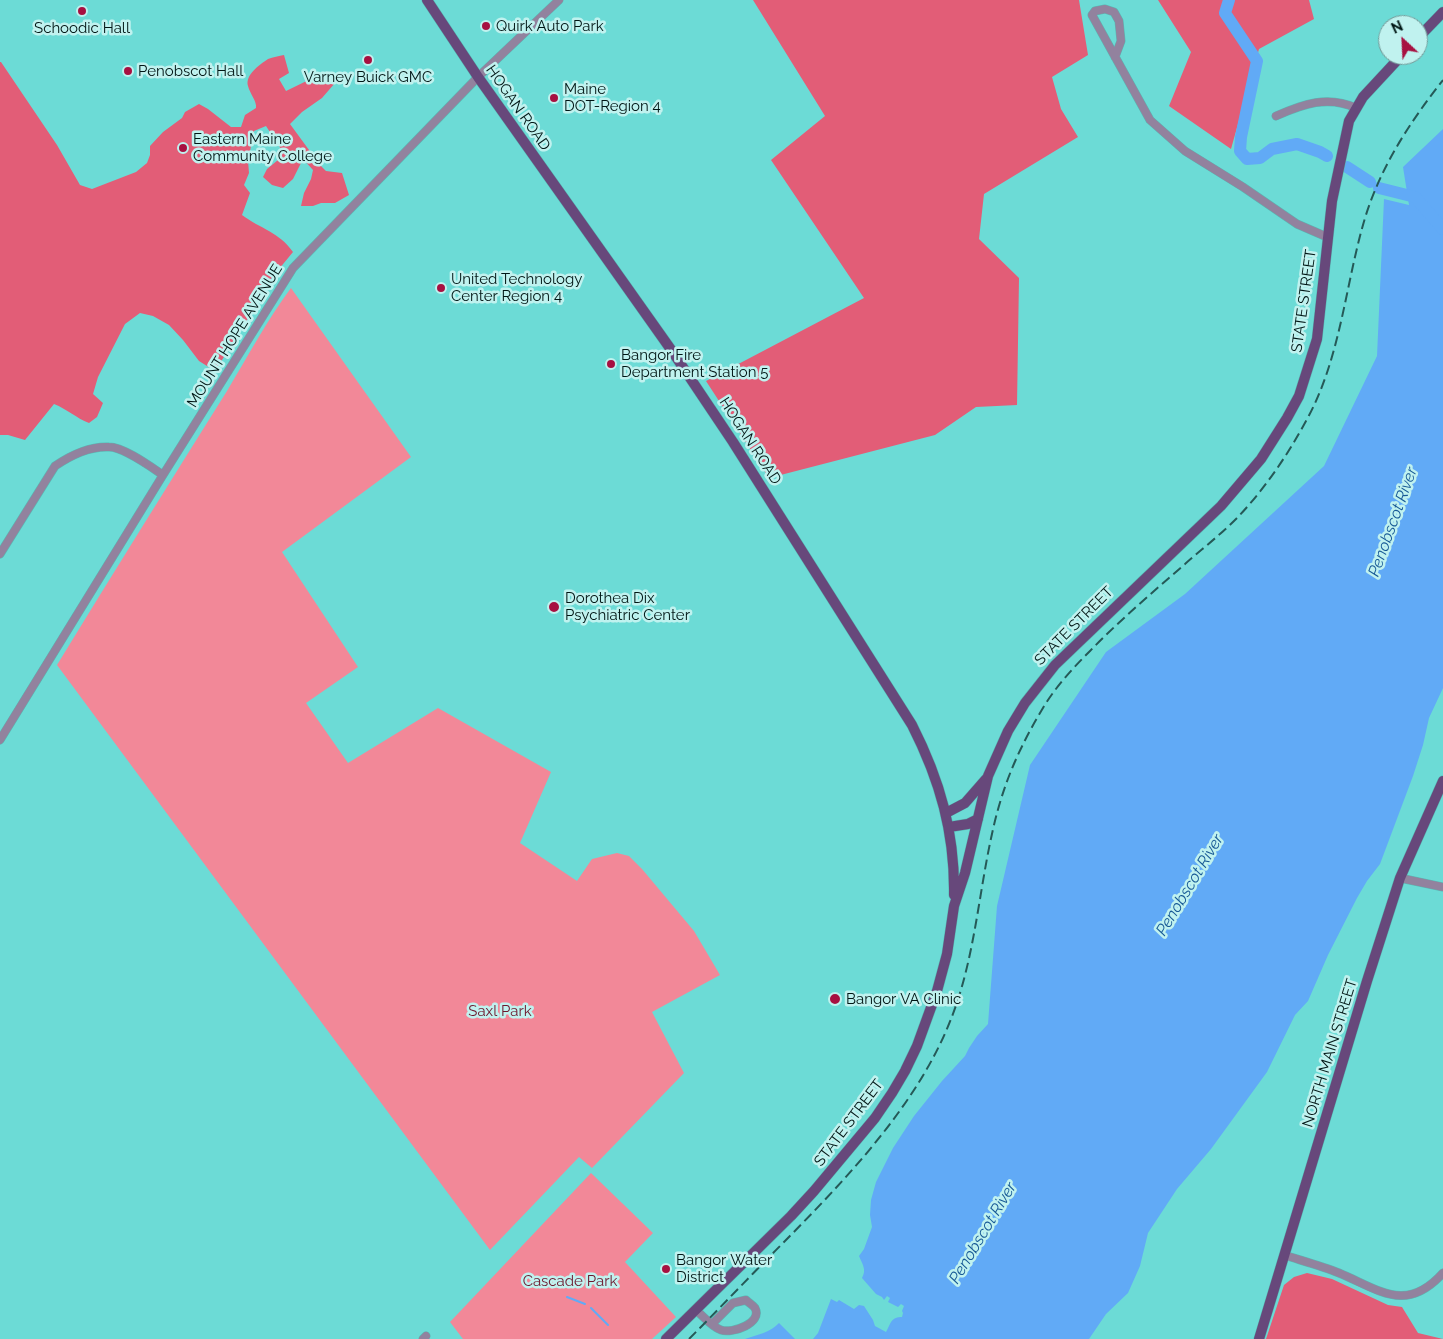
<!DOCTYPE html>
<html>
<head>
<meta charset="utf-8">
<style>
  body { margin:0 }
  #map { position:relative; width:1443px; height:1339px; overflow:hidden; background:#6cdbd6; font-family:Raleway,sans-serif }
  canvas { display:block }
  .north { position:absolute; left:1378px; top:15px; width:50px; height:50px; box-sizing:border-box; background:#c0f2ef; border:1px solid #739a98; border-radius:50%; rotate:335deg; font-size:14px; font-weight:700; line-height:20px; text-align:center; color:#001615 }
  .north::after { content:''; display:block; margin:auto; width:18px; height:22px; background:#a71041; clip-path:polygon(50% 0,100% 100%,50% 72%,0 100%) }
</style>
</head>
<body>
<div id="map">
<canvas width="1443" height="1339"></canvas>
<div class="north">N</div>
</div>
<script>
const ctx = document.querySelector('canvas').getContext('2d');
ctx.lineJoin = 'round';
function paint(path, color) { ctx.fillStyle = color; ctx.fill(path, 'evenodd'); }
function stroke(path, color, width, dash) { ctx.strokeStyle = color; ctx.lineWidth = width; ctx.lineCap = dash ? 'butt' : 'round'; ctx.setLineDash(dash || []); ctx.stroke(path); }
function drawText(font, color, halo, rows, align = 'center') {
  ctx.font = font + ' Raleway,sans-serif'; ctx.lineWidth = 5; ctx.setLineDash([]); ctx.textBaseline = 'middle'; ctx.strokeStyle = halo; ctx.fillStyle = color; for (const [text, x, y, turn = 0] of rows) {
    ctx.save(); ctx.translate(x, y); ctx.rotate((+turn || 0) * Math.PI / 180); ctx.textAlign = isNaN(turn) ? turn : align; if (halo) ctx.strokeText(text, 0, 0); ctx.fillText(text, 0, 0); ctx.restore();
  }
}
paint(new Path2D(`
  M 291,288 L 411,457 L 282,552 L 358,667 L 306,703 L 348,763 L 438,708 L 551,772 L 520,843 L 577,881 L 592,859 L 617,853 L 629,856 L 642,869 L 694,931 L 720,975 L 652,1012 L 684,1073 L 592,1168 L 579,1157 L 490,1250 L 57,665 C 113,573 170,482 227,391 C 248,356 267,320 291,288 Z
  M 591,1173 L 653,1233 L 625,1262 L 676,1317 L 652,1339 L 463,1339 L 450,1322 Z`), '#f28898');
paint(new Path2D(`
  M 753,0 L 1079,0 L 1088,55 L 1052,77 L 1061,109 L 1078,137 L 984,194 L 979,239 L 1019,278 L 1017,405 L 976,407 L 935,435 L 769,478 L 706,381 L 864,298 L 771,160 L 825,116 Z
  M 1158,0 L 1309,0 L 1314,19 L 1259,49 L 1231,149 L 1169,106 L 1191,52 Z
  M 284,55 L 289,73 L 279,79 L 286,91 L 325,72 L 331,73 L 335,83 L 322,98 L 302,112 L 290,124 L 320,165 L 326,171 L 342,173 L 349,195 L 335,203 L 321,203 L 313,206 L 301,206 L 304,193 L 311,179 L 313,170 L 303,159 L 293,179 L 283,188 L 272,185 L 263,177 L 267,169 L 278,160 L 281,149 L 266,126 L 254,131 L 248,161 L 249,173 L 244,185 L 250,193 L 242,215 C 261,229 279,232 293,252 L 265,286 L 246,322 L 215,371 L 199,361 L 183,340 L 169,325 L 153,316 L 140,313 L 125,324 L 98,377 L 93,394 L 103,403 L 97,417 L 89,423 C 76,418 67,409 54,404 L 25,440 L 8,435 L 0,435 L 0,62 L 1,62 L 57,145 L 80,185 L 92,189 L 136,172 L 147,163 L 150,155 L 150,146 L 163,132 L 182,118 L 185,112 L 199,104 L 208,109 L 231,127 L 241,127 L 245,115 L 256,108 C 257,101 250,94 248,86 C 245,75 259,65 268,59 C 273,57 279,56 284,55 Z
  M 1307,1273 L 1332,1279 L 1388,1305 L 1402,1307 L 1418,1333 L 1443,1339 L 1266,1339 L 1284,1285 L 1294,1277 Z`), '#e25d77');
paint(new Path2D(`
  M 1443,129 L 1443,688 L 1429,718 L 1423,745 L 1413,776 L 1380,864 L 1367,881 L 1357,898 L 1328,955 L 1308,1001 L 1295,1015 L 1267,1072 L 1211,1149 L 1177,1189 L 1148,1233 L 1140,1266 L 1128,1293 L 1106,1314 L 1089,1339 L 813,1339 L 818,1333 L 831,1299 L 837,1302 L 839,1300 L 854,1309 L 859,1305 L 864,1306 L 873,1320 L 875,1326 L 886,1332 C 890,1325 891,1316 902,1317 L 903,1313 L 902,1311 L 904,1306 L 901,1304 L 898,1307 L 888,1302 L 890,1298 L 887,1296 L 884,1300 L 882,1297 L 876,1294 L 862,1278 C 867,1269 862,1264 859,1256 L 864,1249 L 872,1227 L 870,1215 L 871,1200 L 876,1182 L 893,1148 L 914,1116 L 942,1081 L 965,1056 L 969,1048 L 977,1036 L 988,1024 L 997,906 L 1030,765 L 1106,652 L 1185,594 L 1324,466 L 1377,356 L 1384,199 L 1409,205 L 1403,167 Z
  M 779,1323 L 795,1339 L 745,1339 C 757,1335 771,1332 779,1323 Z`), '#61aaf6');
stroke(new Path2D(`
  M 567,1297 L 585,1304
  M 591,1308 L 608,1325`), '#61aaf6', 2);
stroke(new Path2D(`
  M 1229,0 L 1225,13 L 1257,61 L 1241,137 L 1240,151 L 1247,159 L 1260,158 L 1272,149 L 1297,144 L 1320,152 L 1327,156
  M 1347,167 L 1370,182
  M 1379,188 L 1415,197 L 1443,229`), '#61aaf6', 12);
const minor = new Path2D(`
  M 1115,57 L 1121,41 L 1119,21 L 1114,12 L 1105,9 L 1095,11 L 1092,15 L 1150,120 L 1185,151 L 1243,187 L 1297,224 L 1327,237
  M 1276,116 C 1303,104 1328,95 1356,108
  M 0,554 L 55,466 C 71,455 89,446 109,447 C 124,447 151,467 163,475
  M 0,740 L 163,475 L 293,268 L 478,77 L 559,0
  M 1400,878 L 1443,887
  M 1284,1255 C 1303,1261 1322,1266 1339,1273 C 1380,1290 1406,1314 1443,1273
  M 696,1310 C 704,1317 712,1327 721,1330 C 732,1334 763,1323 755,1308 C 753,1305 749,1303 746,1300 L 733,1303 L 712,1324
  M 423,1339 L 426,1336`);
const major = new Path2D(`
  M 427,0 L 478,77 L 672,351 L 733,442 L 912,725 C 940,780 955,833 954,895
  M 1418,38 L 1443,12
  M 946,813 L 965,803 L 986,779
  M 949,827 L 968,824 L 978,819
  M 666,1339 L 791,1216 L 814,1191 L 875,1118 L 892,1093 L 905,1071 L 917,1046 L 937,991 L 947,954 L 954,906 L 965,873 L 988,776 L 1008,731 L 1025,703 L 1055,665 L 1221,506 L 1261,459 L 1287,418 L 1299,396 L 1317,339 L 1332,201 L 1349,121 L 1363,97 L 1402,55
  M 1259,1339 L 1367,981 L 1400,878 L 1443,781`);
stroke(minor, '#59b8b3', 9);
stroke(major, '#59b8b3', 11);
stroke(minor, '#92829e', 8);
stroke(major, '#67487b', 10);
stroke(new Path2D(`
  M 689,1339 C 721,1307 752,1274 784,1242 C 847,1178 918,1104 951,1019 C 977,953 979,881 997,813 C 1008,772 1024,739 1046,703 C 1059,683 1074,667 1090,651 C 1120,620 1153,592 1185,564 C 1202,549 1220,535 1236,519 C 1264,490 1287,456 1306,421 C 1341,358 1345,285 1365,218 C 1381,166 1410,122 1443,80`), '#255957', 2, [10, 5]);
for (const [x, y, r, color] of [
  [82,11,5,"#a71041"],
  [486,26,5,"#a71041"],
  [368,60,5,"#a71041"],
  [128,71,5,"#a71041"],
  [554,98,5,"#a71041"],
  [183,148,5,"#a71041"],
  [441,288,5,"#a71041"],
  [611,364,5,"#a71041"],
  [554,607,6,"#a71041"],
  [835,999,6,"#a71041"],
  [666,1269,5,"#a71041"]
]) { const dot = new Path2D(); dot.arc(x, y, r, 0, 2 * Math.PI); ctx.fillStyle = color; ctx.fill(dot); stroke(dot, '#c0f2ef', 2); }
drawText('15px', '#001615', '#c0f2ef', [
  ["Quirk Auto Park",496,26],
  ["Schoodic Hall",82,28,"center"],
  ["Penobscot Hall",138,71],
  ["Varney Buick GMC",368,77,"center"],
  ["Maine",564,89],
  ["DOT-Region 4",564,106],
  ["Eastern Maine",193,139],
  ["Community College",193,156],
  ["United Technology",451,279],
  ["Center Region 4",451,296],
  ["Bangor Fire",621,355],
  ["Department Station 5",621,372],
  ["Dorothea Dix",565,598],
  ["Psychiatric Center",565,615],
  ["Bangor VA Clinic",846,999],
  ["Bangor Water",676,1260],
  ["District",676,1277]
], 'left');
drawText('15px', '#001615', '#c0f2ef', [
  ["HOGAN ROAD",518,108,55],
  ["STATE STREET",1304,301,-82],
  ["MOUNT HOPE AVENUE",235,336,-58],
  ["HOGAN ROAD",750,441,57],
  ["STATE STREET",1074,626,-45],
  ["NORTH MAIN STREET",1330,1053,-73],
  ["STATE STREET",849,1123,-53]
]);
drawText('15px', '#6d182d', '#c0f2ef', [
  ["Saxl Park",500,1011],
  ["Cascade Park",570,1281]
]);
drawText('italic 16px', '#175996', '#c0f2ef', [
  ["Penobscot River",1393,522,-70],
  ["Penobscot River",1190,885,-59],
  ["Penobscot River",983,1233,-59]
]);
</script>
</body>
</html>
